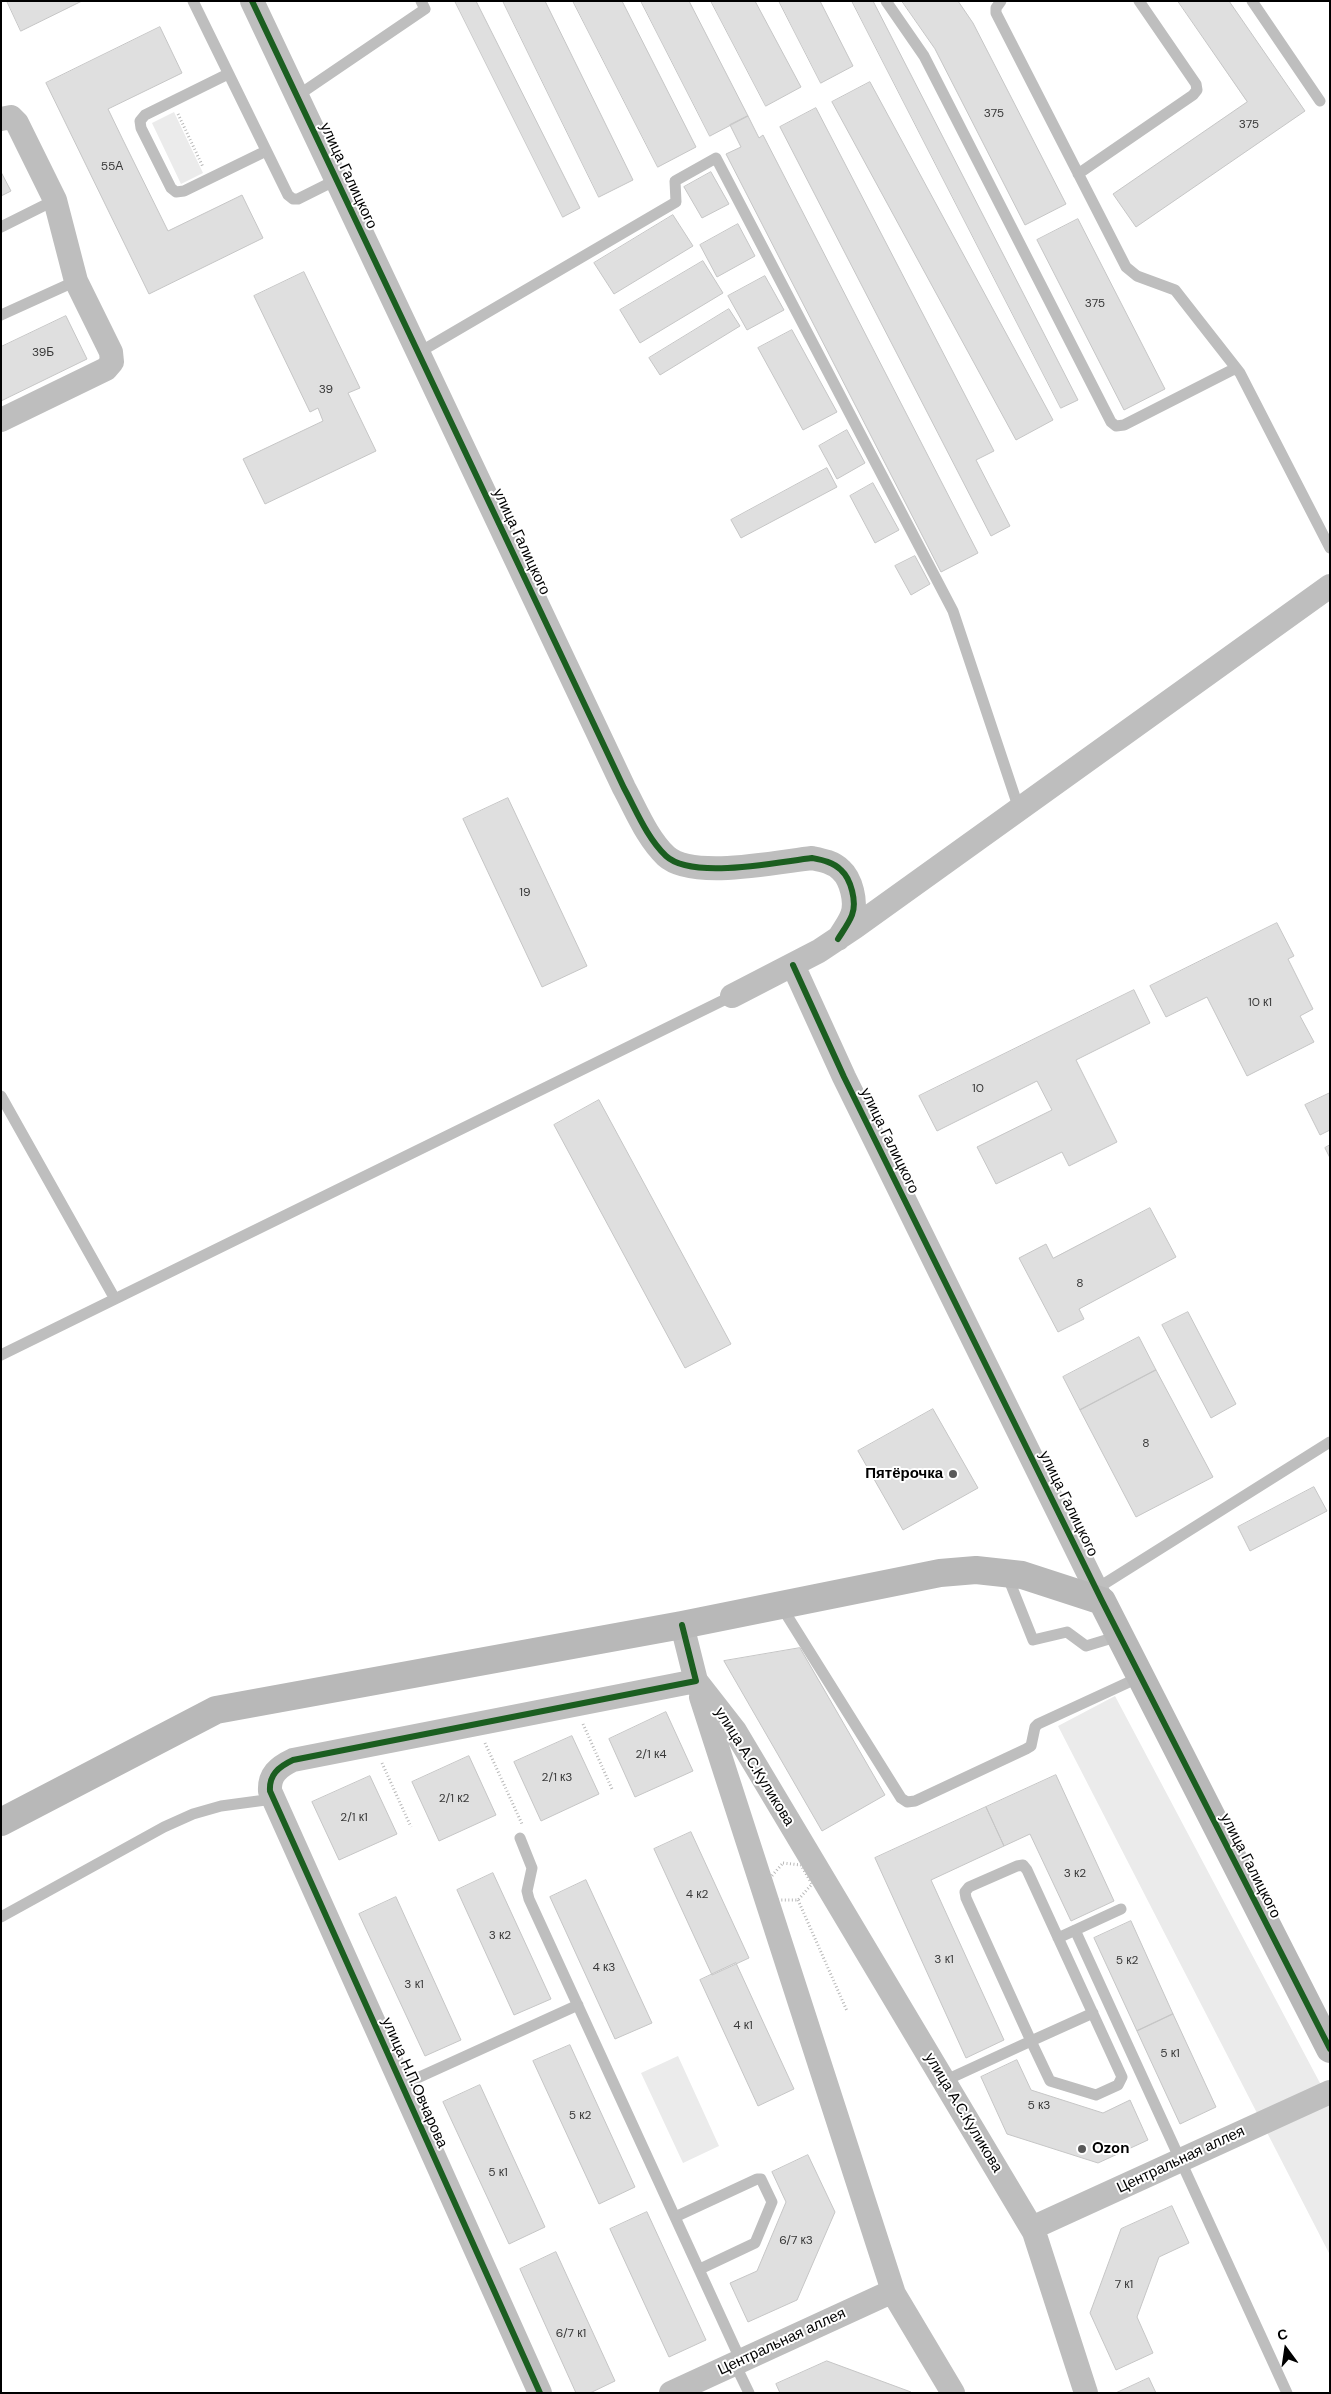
<!DOCTYPE html>
<html>
<head>
<meta charset="utf-8">
<style>
  body { margin:0 }
  #map { position:relative; width:1331px; height:2394px; overflow:hidden; background:#fff; font-family:"DM Sans",sans-serif }
  canvas { display:block }
  .frame { position:absolute; inset:0; border:2px solid #000; pointer-events:none }
  .north { position:absolute; left:1261px; top:2324px; width:50px; height:50px; -webkit-text-stroke:4px #fff; paint-order:stroke; rotate:346deg; font-size:14px; font-weight:700; line-height:20px; text-align:center; color:#000 }
  .north::after { content:''; display:block; margin:auto; width:18px; height:22px; background:#000; clip-path:polygon(50% 0,100% 100%,50% 72%,0 100%) }
</style>
</head>
<body>
<div id="map">
<canvas width="1331" height="2394"></canvas>
<div class="frame"></div>
<div class="north">С</div>
</div>
<script>
const ctx = document.querySelector('canvas').getContext('2d');
ctx.lineJoin = 'round';
function paint(path, color) { ctx.fillStyle = color; ctx.fill(path, 'evenodd'); }
function stroke(path, color, width, dash) { ctx.strokeStyle = color; ctx.lineWidth = width; ctx.lineCap = dash ? 'butt' : 'round'; ctx.setLineDash(dash || []); ctx.stroke(path); }
function drawText(font, color, halo, rows, align = 'center') {
  ctx.font = font + ' "DM Sans",sans-serif'; ctx.lineWidth = 4; ctx.setLineDash([]); ctx.textBaseline = 'middle'; ctx.strokeStyle = halo; ctx.fillStyle = color; for (const [text, x, y, turn = 0] of rows) {
    ctx.save(); ctx.translate(x, y); ctx.rotate((+turn || 0) * Math.PI / 180); ctx.textAlign = isNaN(turn) ? turn : align; if (halo) ctx.strokeText(text, 0, 0); ctx.fillText(text, 0, 0); ctx.restore();
  }
}
paint(new Path2D(`
  M 174,112 L 203,173 L 181,184 L 152,123 Z
  M 1115,1696 L 1330,2102 L 1330,2255 L 1058,1726 Z
  M 678,2056 L 719,2146 L 683,2163 L 641,2073 Z`), '#ebebeb');
const building = new Path2D(`
  M 7,1 L 82,1 L 21,31 Z
  M 455,1 L 476,1 L 580,208 L 563,217 Z
  M 503,1 L 545,1 L 633,180 L 599,197 Z
  M 573,1 L 622,1 L 696,147 L 658,167 Z
  M 641,1 L 689,1 L 748,116 L 710,136 Z
  M 711,1 L 755,1 L 801,87 L 766,106 Z
  M 779,1 L 820,1 L 853,66 L 821,83 Z
  M 852,1 L 873,1 L 1078,400 L 1061,408 Z
  M 902,1 L 958,1 L 973,23 L 1066,204 L 1025,225 L 935,49 Z
  M 1178,1 L 1229,1 L 1305,111 L 1136,227 L 1113,194 L 1247,102 Z
  M 160,27 L 182,73 L 108,109 L 123,140 L 168,231 L 242,195 L 263,238 L 149,294 L 46,83 Z
  M 870,82 L 1053,420 L 1016,440 L 832,102 Z
  M 816,108 L 994,451 L 976,460 L 1010,526 L 991,536 L 780,127 Z
  M 748,116 L 759,138 L 763,135 L 978,553 L 941,572 L 726,154 L 741,147 L 730,125 Z
  M 1,172 L 11,191 L 1,196 Z
  M 711,172 L 729,204 L 702,218 L 684,187 Z
  M 673,215 L 693,246 L 614,294 L 594,263 Z
  M 1078,219 L 1165,389 L 1124,410 L 1037,240 Z
  M 738,224 L 755,256 L 717,277 L 700,245 Z
  M 703,261 L 723,293 L 640,343 L 620,310 Z
  M 304,272 L 360,388 L 348,393 L 376,451 L 265,504 L 243,459 L 323,421 L 318,408 L 310,412 L 254,296 Z
  M 765,276 L 784,310 L 747,330 L 728,296 Z
  M 729,309 L 740,326 L 660,375 L 649,358 Z
  M 66,316 L 87,359 L 1,401 L 1,347 Z
  M 792,330 L 837,412 L 803,430 L 758,348 Z
  M 847,430 L 865,463 L 837,479 L 819,446 Z
  M 827,468 L 837,487 L 741,538 L 731,520 Z
  M 873,483 L 899,530 L 875,543 L 850,496 Z
  M 915,556 L 930,584 L 911,595 L 895,566 Z
  M 508,798 L 587,966 L 542,987 L 463,819 Z
  M 1277,923 L 1294,956 L 1288,959 L 1313,1009 L 1300,1016 L 1314,1042 L 1247,1076 L 1207,997 L 1166,1017 L 1150,986 Z
  M 1134,990 L 1150,1023 L 1076,1060 L 1117,1142 L 1069,1166 L 1062,1152 L 996,1184 L 977,1147 L 1052,1110 L 1037,1081 L 937,1131 L 919,1096 Z
  M 1330,1093 L 1330,1130 L 1320,1135 L 1305,1105 Z
  M 599,1100 L 731,1344 L 685,1368 L 554,1125 Z
  M 1330,1145 L 1330,1158 L 1325,1148 Z
  M 1150,1208 L 1176,1257 L 1079,1309 L 1084,1319 L 1058,1332 L 1019,1258 L 1046,1244 L 1053,1258 Z
  M 1188,1312 L 1236,1404 L 1211,1418 L 1162,1325 Z
  M 1139,1337 L 1156,1370 L 1080,1410 L 1063,1377 Z
  M 1156,1370 L 1213,1477 L 1136,1517 L 1080,1410 Z
  M 933,1409 L 978,1488 L 903,1530 L 858,1451 Z
  M 1314,1487 L 1327,1511 L 1250,1551 L 1238,1527 Z
  M 800,1648 L 885,1795 L 822,1831 L 724,1661 Z
  M 666,1712 L 693,1771 L 635,1797 L 609,1739 Z
  M 572,1736 L 599,1794 L 541,1821 L 514,1762 Z
  M 469,1756 L 496,1815 L 439,1841 L 412,1782 Z
  M 1056,1775 L 1114,1901 L 1071,1921 L 1030,1834 L 1004,1846 L 986,1807 Z
  M 370,1776 L 397,1834 L 339,1860 L 312,1802 Z
  M 986,1807 L 1004,1846 L 931,1880 L 1004,2040 L 966,2058 L 875,1858 Z
  M 691,1832 L 749,1958 L 712,1975 L 654,1849 Z
  M 493,1873 L 551,1999 L 514,2015 L 457,1890 Z
  M 586,1880 L 652,2023 L 615,2039 L 550,1897 Z
  M 396,1897 L 461,2040 L 425,2056 L 359,1914 Z
  M 1131,1921 L 1173,2014 L 1137,2031 L 1094,1938 Z
  M 736,1963 L 794,2089 L 758,2106 L 700,1980 Z
  M 1173,2014 L 1216,2107 L 1180,2124 L 1137,2031 Z
  M 570,2045 L 635,2187 L 599,2204 L 533,2061 Z
  M 1017,2060 L 1031,2090 L 1103,2113 L 1130,2100 L 1148,2140 L 1098,2163 L 1007,2134 L 981,2077 Z
  M 480,2085 L 545,2227 L 509,2244 L 443,2102 Z
  M 808,2155 L 835,2212 L 797,2300 L 748,2322 L 730,2283 L 757,2271 L 786,2202 L 772,2172 Z
  M 1172,2206 L 1189,2243 L 1159,2257 L 1137,2317 L 1153,2353 L 1116,2370 L 1090,2313 L 1121,2229 Z
  M 647,2212 L 706,2340 L 669,2357 L 610,2229 Z
  M 556,2252 L 615,2381 L 590,2393 L 576,2393 L 520,2269 Z
  M 827,2361 L 911,2392 L 912,2393 L 780,2393 L 776,2384 Z
  M 1149,2378 L 1156,2393 L 1116,2393 Z`);
paint(building, '#dfdfdf');
stroke(building, '#c6c6c6', 1);
stroke(new Path2D(`
  M 178,114 L 203,167
  M 583,1724 L 612,1789
  M 485,1743 L 522,1824
  M 382,1763 L 411,1827
  M 783,1863 L 801,1865 L 812,1884 L 798,1900 L 777,1900 L 770,1878 Z
  M 798,1900 L 847,2011`), '#b9b9b9', 3, [1, 2.5]);
stroke(new Path2D(`
  M 193,1 L 288,195 L 293,199 L 298,199 L 336,180
  M 886,1 L 924,56 L 1111,422 L 1116,426 L 1124,425 L 1236,368
  M 1001,1 L 996,8 L 996,13 L 1126,267 L 1137,276 L 1175,290 L 1240,373 L 1330,548
  M 1252,1 L 1320,101
  M 228,74 L 145,115 L 140,121 L 141,128 L 171,188 L 176,192 L 184,191 L 266,151
  M 297,96 L 425,9 L 421,1
  M 1078,174 L 1193,95 L 1197,90 L 1196,84 L 1139,1
  M 1,227 L 55,200
  M 1,315 L 76,281
  M 418,353 L 676,202 L 675,181 L 716,158 L 953,611 L 1019,809
  M 1,1096 L 115,1299
  M 1,1355 L 732,996
  M 1007,1575 L 1033,1640 L 1067,1632 L 1086,1646 L 1119,1636
  M 1096,1589 L 1330,1442
  M 781,1606 L 901,1798 L 907,1802 L 915,1801 L 1026,1749 L 1031,1746 L 1035,1727 L 1038,1724 L 1140,1677
  M 520,1838 L 532,1868 L 527,1891 L 529,1899 L 741,2361
  M 1,1917 L 164,1827 L 193,1814 L 221,1806 L 273,1799
  M 1075,1930 L 1287,2393
  M 1058,1938 L 1121,1909
  M 944,2081 L 1031,2041 L 966,1898 L 965,1892 L 969,1887 L 1017,1866 L 1023,1865 L 1027,1870 L 1122,2077 L 1118,2085 L 1096,2095 L 1050,2081 L 1031,2041 L 1093,2013
  M 402,2085 L 578,2005
  M 675,2217 L 757,2179 L 761,2179 L 772,2202 L 755,2243 L 700,2269
  M 735,2364 L 749,2393`), '#bebebe', 11);
stroke(new Path2D(`
  M 252,1 L 624,788 C 636,810 647,838 666,856 C 692,880 777,862 812,858 C 822,860 833,862 841,870 C 851,879 857,902 852,915 C 849,923 843,931 838,939
  M 1,119 L 11,117 L 17,123 L 55,200 L 76,281 L 111,352 L 112,362 L 106,369 L 1,420
  M 793,965 L 844,1077 L 1102,1601
  M 732,996 L 819,951 L 855,927 L 1330,586
  M 696,1681 L 735,1731 L 1034,2232 L 1086,2393
  M 701,1697 L 894,2294 L 953,2393
  M 1032,2228 L 1330,2092
  M 540,2393 L 270,1791 C 269,1775 278,1767 293,1760 L 696,1681 L 682,1625
  M 671,2393 L 893,2291`), '#bebebe', 24);
stroke(new Path2D(`
  M 1,1822 L 216,1710 L 682,1625 L 940,1573 L 976,1570 L 1022,1575 L 1102,1601 L 1330,2049`), '#b8b8b8', 28);
stroke(new Path2D(`
  M 252,1 L 624,788 C 636,810 647,838 666,856 C 692,880 777,862 812,858 C 822,860 833,862 841,870 C 851,879 857,902 852,915 C 849,923 843,931 838,939
  M 793,965 L 844,1077 L 1102,1601 L 1330,2049
  M 540,2393 L 270,1791 C 269,1775 278,1767 293,1760 L 696,1681 L 682,1625`), '#1b5e20', 6);
for (const [x, y, r, color] of [
  [953,1474,5,"#595959"],
  [1082,2149,5,"#595959"]
]) { const dot = new Path2D(); dot.arc(x, y, r, 0, 2 * Math.PI); ctx.fillStyle = color; ctx.fill(dot); stroke(dot, '#fff', 2); }
drawText('12px', '#383838', null, [
  ["375",994,114],
  ["375",1249,125],
  ["55А",112,167],
  ["375",1095,304],
  ["39Б",43,353],
  ["39",326,390],
  ["19",525,893],
  ["10 к1",1260,1003],
  ["10",978,1089],
  ["8",1080,1284],
  ["8",1146,1444],
  ["2/1 к4",651,1755],
  ["2/1 к3",557,1778],
  ["2/1 к2",454,1799],
  ["2/1 к1",354,1818],
  ["3 к2",1075,1874],
  ["4 к2",697,1895],
  ["3 к2",500,1936],
  ["3 к1",944,1960],
  ["5 к2",1127,1961],
  ["4 к3",604,1968],
  ["3 к1",414,1985],
  ["4 к1",743,2026],
  ["5 к1",1170,2054],
  ["5 к3",1039,2106],
  ["5 к2",580,2116],
  ["5 к1",498,2173],
  ["6/7 к3",796,2241],
  ["7 к1",1124,2285],
  ["6/7 к1",571,2334]
]);
drawText('15px', '#000', '#fff', [
  ["улица Галицкого",348,176,65],
  ["улица Галицкого",521,542,65],
  ["улица Галицкого",889,1141,64],
  ["улица Галицкого",1068,1504,64],
  ["улица А.С.Куликова",754,1767,58],
  ["улица Галицкого",1250,1866,63],
  ["улица Н.П.Овчарова",414,2083,66],
  ["улица А.С.Куликова",963,2113,59],
  ["Центральная аллея",1181,2160,-25],
  ["Центральная аллея",782,2342,-25]
]);
drawText('bold 15px', '#000', '#fff', [
  ["Пятёрочка",943,1474],
  ["Ozon",1092,2149,"left"]
], 'right');
</script>
</body>
</html>
